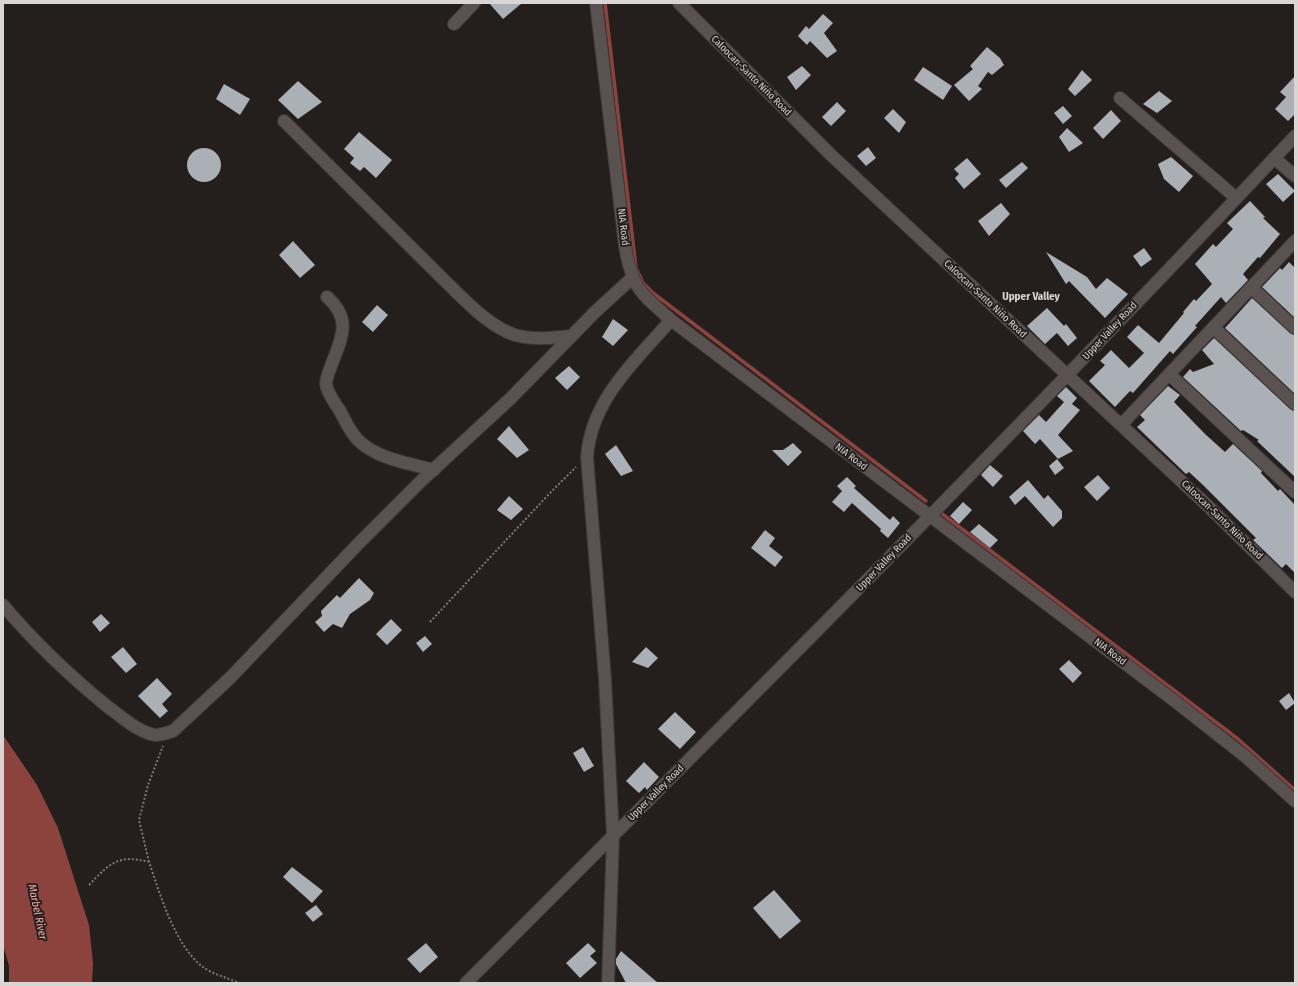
<!DOCTYPE html>
<html>
<head>
<meta charset="utf-8">
<style>
  body { margin:0 }
  #map { position:relative; width:1298px; height:986px; overflow:hidden; background:#241e1d; font-family:"Fira Sans Condensed",sans-serif }
  canvas { display:block }
  .frame { position:absolute; inset:0; border:4px solid #dad5d5; pointer-events:none }
</style>
</head>
<body>
<div id="map">
<canvas width="1298" height="986"></canvas>
<div class="frame"></div>
</div>
<script>
const ctx = document.querySelector('canvas').getContext('2d');
ctx.lineJoin = 'round';
function paint(path, color) { ctx.fillStyle = color; ctx.fill(path, 'evenodd'); }
function stroke(path, color, width, dash) { ctx.strokeStyle = color; ctx.lineWidth = width; ctx.lineCap = dash ? 'butt' : 'round'; ctx.setLineDash(dash || []); ctx.stroke(path); }
function drawText(font, color, halo, rows, align = 'center') {
  ctx.font = font + ' "Fira Sans Condensed",sans-serif'; ctx.lineWidth = 4; ctx.setLineDash([]); ctx.textBaseline = 'middle'; ctx.strokeStyle = halo; ctx.fillStyle = color; for (const [text, x, y, turn = 0] of rows) {
    ctx.save(); ctx.translate(x, y); ctx.rotate((+turn || 0) * Math.PI / 180); ctx.textAlign = isNaN(turn) ? turn : align; if (halo) ctx.strokeText(text, 0, 0); ctx.fillText(text, 0, 0); ctx.restore();
  }
}
paint(new Path2D(`
  M 3,735 L 37,785 L 58,828 L 89,925 L 93,963 L 92,983 L 9,983 L 9,966 L 3,945 Z`), '#8c433e');
stroke(new Path2D(`
  M 605,3 L 636,268 L 643,283 L 653,293 L 926,501
  M 941,513 L 1238,739 L 1295,790`), '#8c433e', 3.5);
paint(new Path2D(`
  M 489,3 L 522,3 L 503,19 Z
  M 823,14 L 833,23 L 824,33 L 837,51 L 827,58 L 810,41 L 807,45 L 798,36 L 806,26 L 809,29 Z
  M 987,47 L 1000,58 L 1004,65 L 992,75 L 988,72 L 978,86 L 982,89 L 969,101 L 954,85 L 973,69 L 970,66 Z
  M 802,66 L 811,75 L 796,90 L 787,77 Z
  M 923,67 L 952,86 L 943,100 L 914,80 Z
  M 1082,70 L 1092,80 L 1075,96 L 1068,89 Z
  M 1295,76 L 1295,114 L 1288,121 L 1275,109 L 1286,97 L 1280,92 Z
  M 298,81 L 322,102 L 298,119 L 278,100 Z
  M 224,84 L 250,99 L 240,115 L 216,99 Z
  M 1159,91 L 1172,101 L 1157,113 L 1143,104 Z
  M 837,102 L 846,111 L 831,126 L 822,117 Z
  M 1063,106 L 1072,116 L 1063,124 L 1054,113 Z
  M 893,109 L 906,122 L 899,133 L 884,118 Z
  M 1111,110 L 1121,121 L 1103,139 L 1093,128 Z
  M 1067,128 L 1083,143 L 1069,152 L 1059,137 Z
  M 359,132 L 392,160 L 376,178 L 364,167 L 360,171 L 350,163 L 354,158 L 344,149 Z
  M 868,147 L 876,158 L 866,166 L 857,156 Z
  M187 165a17 17 0 1 1 34 0a17 17 0 1 1-34 0Z
  M 1171,157 L 1193,176 L 1179,192 L 1164,179 L 1158,164 Z
  M 967,158 L 981,174 L 964,189 L 955,178 L 959,174 L 954,169 Z
  M 1022,162 L 1028,168 L 1006,188 L 999,180 Z
  M 1278,174 L 1295,191 L 1283,202 L 1266,184 Z
  M 1250,201 L 1265,217 L 1263,218 L 1280,234 L 1260,258 L 1258,257 L 1243,274 L 1248,280 L 1226,303 L 1221,297 L 1195,326 L 1197,327 L 1173,354 L 1170,351 L 1133,393 L 1130,391 L 1115,407 L 1089,381 L 1105,365 L 1100,361 L 1111,350 L 1129,368 L 1144,353 L 1127,337 L 1138,325 L 1159,343 L 1184,313 L 1183,312 L 1194,299 L 1196,301 L 1212,284 L 1195,264 L 1213,244 L 1216,247 L 1233,229 L 1227,223 Z
  M 1001,203 L 1010,214 L 989,236 L 978,221 Z
  M 293,241 L 315,265 L 300,278 L 279,255 Z
  M 1144,248 L 1152,259 L 1141,267 L 1133,256 Z
  M 1046,252 L 1087,277 L 1096,289 L 1107,278 L 1128,294 L 1105,318 L 1069,281 L 1066,284 Z
  M 1289,262 L 1295,268 L 1295,318 L 1262,287 L 1280,268 L 1282,270 Z
  M 1252,298 L 1290,333 L 1295,335 L 1295,394 L 1225,328 Z
  M 377,305 L 388,315 L 373,332 L 362,322 Z
  M 1047,308 L 1064,326 L 1066,324 L 1077,338 L 1068,346 L 1057,333 L 1045,344 L 1027,326 Z
  M 613,319 L 628,330 L 613,346 L 602,337 Z
  M 1214,338 L 1290,409 L 1295,411 L 1295,477 L 1257,441 L 1259,440 L 1243,430 L 1241,431 L 1183,377 L 1190,369 L 1193,372 L 1214,364 L 1202,350 Z
  M 569,366 L 580,377 L 567,390 L 555,378 Z
  M 1168,386 L 1180,395 L 1174,402 L 1205,434 L 1225,452 L 1233,444 L 1262,471 L 1261,473 L 1278,491 L 1280,489 L 1295,505 L 1295,573 L 1286,564 L 1282,568 L 1253,540 L 1256,538 L 1203,485 L 1189,472 L 1186,474 L 1137,427 L 1145,420 L 1140,415 Z
  M 1066,387 L 1077,398 L 1072,404 L 1080,410 L 1058,435 L 1073,451 L 1058,459 L 1040,439 L 1035,444 L 1023,431 L 1039,415 L 1046,422 L 1064,402 L 1057,396 Z
  M 509,426 L 529,450 L 517,458 L 497,439 Z
  M 793,443 L 802,452 L 788,466 L 772,450 L 783,450 Z
  M 616,445 L 633,471 L 621,476 L 605,454 Z
  M 1057,459 L 1064,468 L 1055,475 L 1049,466 Z
  M 990,465 L 1003,476 L 993,487 L 981,475 Z
  M 1098,475 L 1110,488 L 1097,501 L 1084,487 Z
  M 847,477 L 856,486 L 854,488 L 890,520 L 893,516 L 900,523 L 888,538 L 880,531 L 881,529 L 852,503 L 844,512 L 832,502 L 842,491 L 837,486 Z
  M 1028,480 L 1044,499 L 1048,495 L 1062,511 L 1062,518 L 1053,527 L 1025,496 L 1015,505 L 1009,497 Z
  M 509,496 L 523,509 L 511,520 L 497,510 Z
  M 963,502 L 972,510 L 959,524 L 950,516 Z
  M 979,524 L 998,540 L 990,548 L 970,532 Z
  M 765,530 L 775,538 L 769,546 L 783,557 L 775,567 L 751,548 Z
  M 359,578 L 374,593 L 370,600 L 350,614 L 342,628 L 333,624 L 324,632 L 315,622 L 322,616 L 321,611 L 337,595 L 340,598 Z
  M 101,614 L 110,623 L 100,632 L 92,622 Z
  M 391,619 L 402,630 L 387,645 L 376,634 Z
  M 425,636 L 432,644 L 423,652 L 416,643 Z
  M 123,647 L 137,664 L 126,673 L 111,657 Z
  M 646,647 L 658,658 L 648,668 L 632,662 Z
  M 1069,660 L 1082,673 L 1073,683 L 1059,669 Z
  M 157,678 L 172,694 L 162,704 L 168,711 L 160,718 L 138,696 Z
  M 1289,693 L 1295,703 L 1286,710 L 1279,701 Z
  M 675,712 L 696,732 L 680,749 L 658,729 Z
  M 583,747 L 594,766 L 584,772 L 573,753 Z
  M 644,762 L 659,777 L 647,790 L 645,787 L 639,793 L 626,781 Z
  M 292,867 L 323,891 L 312,903 L 283,877 Z
  M 774,890 L 801,921 L 780,939 L 753,908 Z
  M 316,905 L 323,914 L 313,922 L 305,913 Z
  M 426,943 L 438,957 L 420,973 L 407,959 Z
  M 588,943 L 596,951 L 590,956 L 597,963 L 580,978 L 566,963 Z
  M 621,951 L 658,983 L 626,983 L 616,964 L 616,959 Z`), '#abafb6');
const minor = new Path2D(`
  M 596,3 L 625,246 C 632,289 641,293 671,320 L 1176,702 L 1246,757 L 1295,801
  M 679,3 L 831,155 L 1209,507 L 1295,592
  M 454,24 L 474,3
  M 1120,98 L 1235,197
  M 284,121 L 445,281 C 465,300 488,326 515,335 C 533,340 553,338 571,336
  M 1274,158 L 1295,176
  M 1252,288 L 1295,328
  M 327,297 C 353,320 341,339 331,366 C 329,372 326,378 326,384 C 327,393 335,403 340,411 C 345,420 350,432 358,440 C 377,459 408,463 434,470
  M 1214,328 L 1295,404
  M 1169,374 L 1295,492
  M 1121,425 L 1295,241
  M 3,605 C 35,643 70,676 108,707 C 122,717 138,732 155,735 C 161,735 167,733 173,731 L 230,678 L 360,542 L 421,481 L 511,398 L 594,313 L 632,278
  M 466,983 C 745,704 1025,424 1295,136
  M 608,983 L 613,836 L 605,679 L 587,457 C 591,400 635,361 671,320`);
stroke(minor, '#3e3938', 14);
stroke(new Path2D(`
  M 430,622 L 549,494 L 576,467
  M 149,862 L 139,820 L 148,785 L 163,746
  M 89,885 C 110,863 118,854 149,862 C 160,894 175,946 203,967 C 212,974 228,978 239,983`), '#7f7979', 2, [2, 2]);
stroke(minor, '#5a5251', 12);
drawText('10px', '#dad5d5', '#241e1d', [
  ["Caloocan-Santo Niño Road",751,76,45],
  ["NIA Road",623,227,83],
  ["Caloocan-Santo Niño Road",985,299,43],
  ["Upper Valley Road",1110,331,-47],
  ["NIA Road",851,457,37],
  ["Caloocan-Santo Niño Road",1222,520,44],
  ["Upper Valley Road",884,563,-46],
  ["NIA Road",1110,652,37],
  ["Upper Valley Road",656,793,-45]
]);
drawText('bold 11px', '#dfd5d4', '#241e1d', [
  ["Upper Valley",1031,297]
]);
drawText('italic 11px', '#f1afa9', '#241e1d', [
  ["Marbel River",37,912,78]
]);
</script>
</body>
</html>
